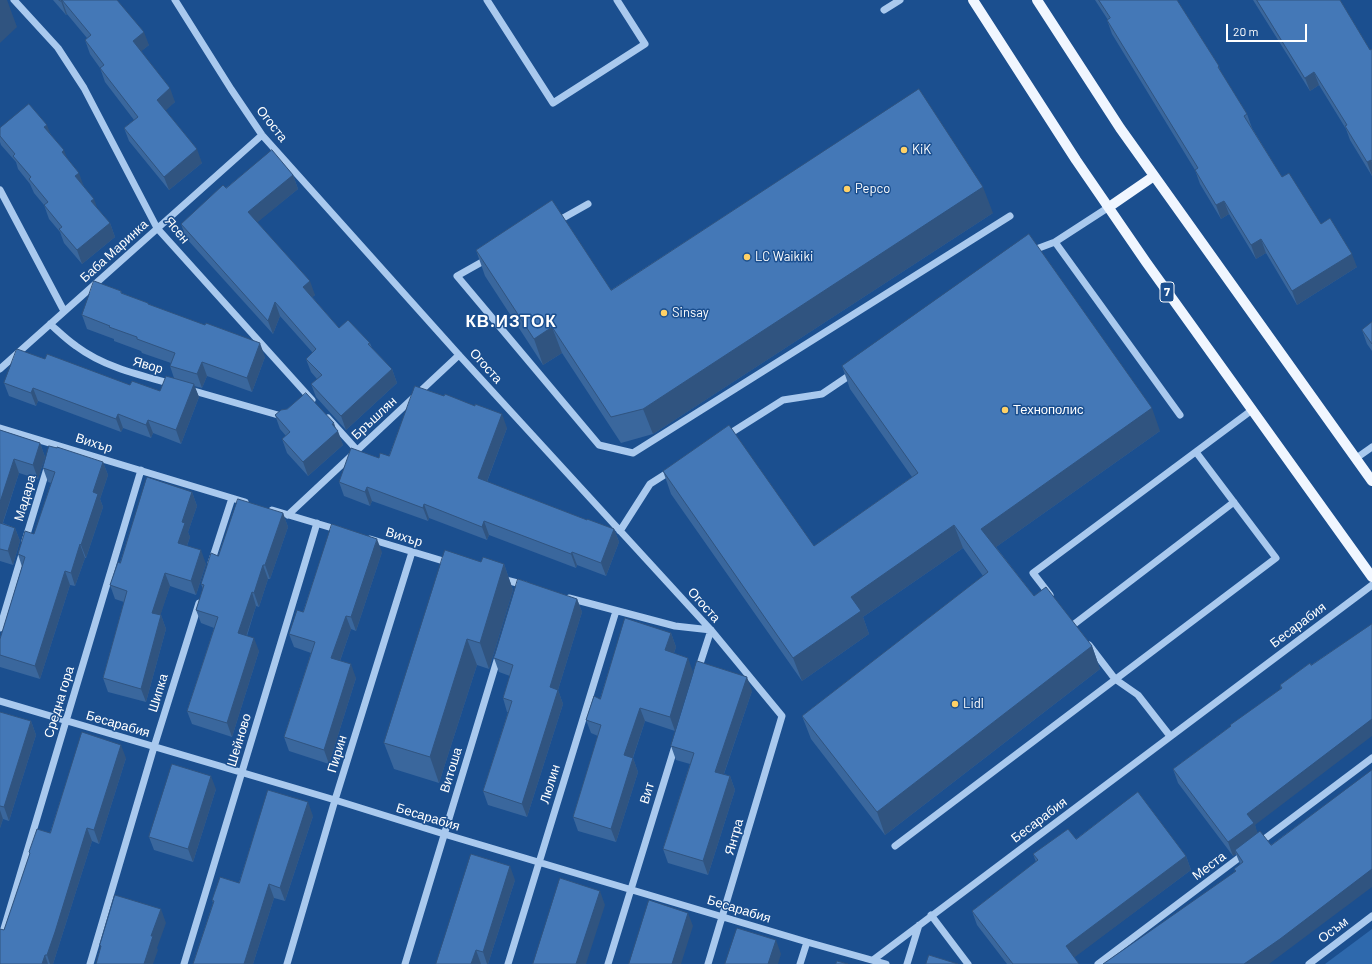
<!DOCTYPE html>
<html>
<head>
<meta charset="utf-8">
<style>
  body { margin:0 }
  #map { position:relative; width:1372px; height:964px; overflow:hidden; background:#1b4f8f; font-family:Barlow,sans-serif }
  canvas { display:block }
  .scale { position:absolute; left:1226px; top:24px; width:81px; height:18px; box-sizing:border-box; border:2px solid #fff; border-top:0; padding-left:5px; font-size:12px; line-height:14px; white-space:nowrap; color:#fff; -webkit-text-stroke:3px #1b4f8f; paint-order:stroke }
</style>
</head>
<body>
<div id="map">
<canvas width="1372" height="964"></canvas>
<div class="scale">20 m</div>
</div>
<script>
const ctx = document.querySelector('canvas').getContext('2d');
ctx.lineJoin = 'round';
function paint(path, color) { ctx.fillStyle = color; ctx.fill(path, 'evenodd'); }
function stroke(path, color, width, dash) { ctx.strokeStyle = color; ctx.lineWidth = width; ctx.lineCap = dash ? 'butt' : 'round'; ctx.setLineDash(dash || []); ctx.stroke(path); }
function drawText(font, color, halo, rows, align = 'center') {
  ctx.font = font + ' Barlow,sans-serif'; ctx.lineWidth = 3; ctx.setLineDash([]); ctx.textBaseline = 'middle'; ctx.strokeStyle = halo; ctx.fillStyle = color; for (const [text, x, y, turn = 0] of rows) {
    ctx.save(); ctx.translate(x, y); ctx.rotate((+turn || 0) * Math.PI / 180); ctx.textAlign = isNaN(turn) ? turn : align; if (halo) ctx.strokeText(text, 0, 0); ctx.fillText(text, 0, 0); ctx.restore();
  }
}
paint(new Path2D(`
  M 1372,929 L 1372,964 L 1325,964 Z`), '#2e69ad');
stroke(new Path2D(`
  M 14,0 L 58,48 L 84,88 L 157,228 L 312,400
  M 175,0 L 231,89 L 262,135 L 459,355 L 711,630 L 782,716 L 708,964
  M 487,0 L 553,103 L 645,44 L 617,0
  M 884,10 L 900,0
  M 0,190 L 64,311
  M 556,222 L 588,204
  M 1055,242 L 1180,415
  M 1031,251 L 1055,242 L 1109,207
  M 489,258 L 457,276 L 599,445 L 633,453 L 1010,216
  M 50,324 C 59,332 67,340 76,346 C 104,367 139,375 172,384
  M 0,369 L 262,135
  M 187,389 L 285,417
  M 328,418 L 357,450
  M 0,428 L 245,502
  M 726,436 L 783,400 L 822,394 L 853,373
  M 1355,459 L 1372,447
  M 272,510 L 339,530
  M 288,515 L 459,355
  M 620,531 L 650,484 L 672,470
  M 370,539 L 450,563
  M 25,541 L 48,465
  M 211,563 L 232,498
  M 502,579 L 525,585
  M 1050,595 L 1033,573 L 1252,410
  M 569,598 L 675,626 L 711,630 L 698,670
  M 1073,625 L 1234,502
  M 0,628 L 23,551
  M 1089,645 L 1115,679 L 1138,695 L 1170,736
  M 0,701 L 335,800 L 444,834 L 807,942 L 886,964
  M 1259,843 L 1372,758
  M 895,846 L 1276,558 L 1196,452
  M 931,915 L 968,964
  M 0,942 L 141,470
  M 873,960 L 1372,585
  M 90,964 L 154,747 L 199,603
  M 184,964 L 317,523
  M 287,964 L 335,800 L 412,552
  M 405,964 L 498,657
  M 508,964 L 616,611
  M 608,964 L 676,743
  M 800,964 L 807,942
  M 907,964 L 919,925
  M 1098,964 L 1244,854
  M 1309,964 L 1372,916`), '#a9c9ee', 7);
stroke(new Path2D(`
  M 973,0 L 1076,160 L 1146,262 L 1372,577
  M 1037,0 L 1120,128 L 1372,481
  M 1109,207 L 1154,176`), '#f0f6ff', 10);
paint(new Path2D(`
  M 53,0 L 117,0 L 149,45 L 141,51 L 175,102 L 165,110 L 202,163 L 169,190 L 129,141 L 124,128 L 134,120 L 105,82 L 100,68 L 90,54 L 85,40 L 87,38 L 67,14 L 66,15 Z
  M 1095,0 L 1177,0 L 1219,66 L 1220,71 L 1247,114 L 1252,128 L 1282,177 L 1357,267 L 1297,305 L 1266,253 L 1256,259 L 1229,214 L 1221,219 L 1200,184 L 1195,170 L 1112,34 L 1107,20 L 1108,20 Z
  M 1253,0 L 1340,0 L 1370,50 L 1372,49 L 1372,176 L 1350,140 L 1346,129 L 1319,85 L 1310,91 Z
  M 0,128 L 50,133 L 67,158 L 98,210 L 110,223 L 115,237 L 82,264 L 64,243 L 60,232 L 49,219 L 44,205 L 34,193 L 30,184 L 18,169 L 16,162 L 1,145 L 0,142 Z
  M 293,175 L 298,189 L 257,222 L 315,295 L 312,297 L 339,328 L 370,343 L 372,348 L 392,369 L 397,383 L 346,430 L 316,397 L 311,384 L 317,379 L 311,372 L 306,359 L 313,353 L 280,316 L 273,334 L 186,238 L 181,224 L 226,188 Z
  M 993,213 L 653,434 L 621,443 L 562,353 L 543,365 L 485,276 L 476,250 L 611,290 Z
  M 121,291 L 122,293 L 149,304 L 265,357 L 252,392 L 207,376 L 202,388 L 194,386 L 199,397 L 181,444 L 153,433 L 151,438 L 123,428 L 121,432 L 38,401 L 36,406 L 9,396 L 4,383 L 45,359 L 130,385 L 160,391 L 174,378 L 170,366 L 171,363 L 142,353 L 141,351 L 114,341 L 114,339 L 87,329 L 82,315 Z
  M 1372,322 L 1372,351 L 1367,344 L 1362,330 Z
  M 842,366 L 1160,431 L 996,547 L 1034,596 L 1092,646 L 1100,669 L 885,835 L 811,739 L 802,716 L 983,576 L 963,548 L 863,617 L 869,634 L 802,681 L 671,494 L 663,471 L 814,546 L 912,477 L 850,389 Z
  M 444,396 L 475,406 L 507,428 L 487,482 L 587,520 L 614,529 L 619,542 L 606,576 L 577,565 L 576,568 L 489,535 L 487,540 L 429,518 L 428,521 L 372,501 L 370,506 L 344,496 L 339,482 L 379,458 L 389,456 Z
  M 275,415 L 335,428 L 343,445 L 308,476 L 287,453 L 282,439 L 286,436 L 280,429 Z
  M 0,430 L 40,443 L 45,457 L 38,479 L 19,473 L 3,523 L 15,528 L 20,541 L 13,565 L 0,561 Z
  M 103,462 L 108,475 L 100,499 L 103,507 L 86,558 L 85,558 L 75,586 L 70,585 L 40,679 L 0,667 L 0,639 L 22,567 L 18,554 L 34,534 L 51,483 L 48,482 L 43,468 Z
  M 192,492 L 197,506 L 188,532 L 190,537 L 187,546 L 206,564 L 196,595 L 170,586 L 160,615 L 161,615 L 166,629 L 146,702 L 108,692 L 103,678 L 124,602 L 115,599 L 110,585 L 120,563 Z
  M 283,513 L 288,527 L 270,579 L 268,579 L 259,607 L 256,606 L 247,636 L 259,651 L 232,737 L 192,724 L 187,711 L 214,628 L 201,623 L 196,610 L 203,589 L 201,584 L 218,556 Z
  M 382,552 L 356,631 L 351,629 L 340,661 L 356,678 L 329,764 L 289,751 L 284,737 L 311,653 L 294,647 L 289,634 L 303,612 Z
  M 481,562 L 504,564 L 513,590 L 489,669 L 477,665 L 439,783 L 394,769 L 384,743 Z
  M 577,599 L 582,612 L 558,690 L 563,704 L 527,817 L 488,805 L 483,791 L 508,712 L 507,712 L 503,698 L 510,676 L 499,672 L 494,658 Z
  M 671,633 L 676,647 L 674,653 L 693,672 L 675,731 L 645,721 L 633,758 L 638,772 L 616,842 L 578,831 L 573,817 L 598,736 L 591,733 L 586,720 L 600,699 Z
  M 1310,663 L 1255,825 L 1285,952 L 1235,871 L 1234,869 L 1240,864 L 1236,854 L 1233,856 L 1178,783 L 1173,769 L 1281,689 L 1280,685 Z
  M 752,691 L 724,774 L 730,776 L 735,790 L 708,875 L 668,863 L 663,849 L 690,764 L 676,760 L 671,746 Z
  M 0,712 L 31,721 L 36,735 L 9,821 L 3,819 L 0,828 Z
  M 126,758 L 99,844 L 92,841 L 53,964 L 0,964 L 4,930 L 30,854 L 29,852 L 50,833 Z
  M 216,789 L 193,862 L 154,850 L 149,837 Z
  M 313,816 L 285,901 L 274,898 L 253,964 L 193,964 L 213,903 L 212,900 L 239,883 Z
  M 1076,839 L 1186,856 L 1191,870 L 1074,957 L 1079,964 L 1007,964 L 977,925 L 972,911 L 1036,862 L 1033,854 Z
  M 515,880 L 488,964 L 436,964 Z`), '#3a679d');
paint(new Path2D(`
  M 0,0 L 7,0 L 17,27 L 0,43 Z
  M 62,0 L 67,14 L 66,15 L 61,1 Z
  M 144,32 L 149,45 L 138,54 L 133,41 Z
  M 1314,72 L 1319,85 L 1310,91 L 1305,78 Z
  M 170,88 L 175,102 L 162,114 L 157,100 Z
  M 47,125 L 52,138 L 44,127 Z
  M 197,149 L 202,163 L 169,190 L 164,177 Z
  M 64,150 L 69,163 L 62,152 Z
  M 1371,160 L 1372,162 L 1372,176 L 1367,162 Z
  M 79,173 L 84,187 L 75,176 Z
  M 293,175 L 298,189 L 253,226 L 248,212 Z
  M 983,187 L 993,213 L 653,434 L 643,409 Z
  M 94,199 L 99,213 L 91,201 Z
  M 1224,201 L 1229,214 L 1221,219 L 1216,205 Z
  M 110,223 L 115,237 L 82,264 L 77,250 Z
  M 1261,239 L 1266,253 L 1256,259 L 1251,245 Z
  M 1352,254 L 1357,267 L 1297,305 L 1292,291 Z
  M 310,281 L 315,295 L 308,301 L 303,287 Z
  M 275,302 L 280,316 L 273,334 L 268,321 Z
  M 552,327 L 562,353 L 543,365 L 534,339 Z
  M 260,343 L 265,357 L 252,392 L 247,378 Z
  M 202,362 L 207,376 L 202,388 L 197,374 Z
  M 392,369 L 397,383 L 346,430 L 341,416 Z
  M 194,384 L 199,397 L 181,444 L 176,430 Z
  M 33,388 L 38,401 L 36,406 L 31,393 Z
  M 1152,408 L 1160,431 L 989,552 L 981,529 Z
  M 118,414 L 123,428 L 121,432 L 116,419 Z
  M 502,414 L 507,428 L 483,492 L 478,478 Z
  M 148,420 L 153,433 L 151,438 L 146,425 Z
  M 334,423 L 337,432 L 338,431 L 343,445 L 308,476 L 303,462 Z
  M 40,443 L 45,457 L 38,479 L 33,465 Z
  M 14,459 L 19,473 L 0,531 L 0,502 Z
  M 103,462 L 108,475 L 100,499 L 103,507 L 86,558 L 81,545 L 93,492 Z
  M 367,487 L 372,501 L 370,506 L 365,492 Z
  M 192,492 L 197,506 L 188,532 L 190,537 L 183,557 L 178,543 L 182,522 Z
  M 424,504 L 429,518 L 428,521 L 423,508 Z
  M 283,513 L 288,527 L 270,579 L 265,565 Z
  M 484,521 L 489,535 L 487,540 L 482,527 Z
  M 954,525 L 963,548 L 863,617 L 869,634 L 802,681 L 793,658 L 851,597 Z
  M 15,528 L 20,541 L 13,565 L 8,551 Z
  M 614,529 L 619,542 L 606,576 L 601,563 Z
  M 377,539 L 382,552 L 356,631 L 351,617 Z
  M 80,544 L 85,558 L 75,586 L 71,573 Z
  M 201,550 L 206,564 L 196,595 L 191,581 Z
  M 572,552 L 577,565 L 576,568 L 571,554 Z
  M 504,564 L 513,590 L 489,669 L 480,643 Z
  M 263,565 L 268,579 L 259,607 L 254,593 Z
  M 65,571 L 70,585 L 40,679 L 35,666 Z
  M 165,573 L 170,586 L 157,626 L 152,613 Z
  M 252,592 L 256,606 L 243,646 L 238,633 Z
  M 577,599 L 582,612 L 558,690 L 563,704 L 527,817 L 522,804 L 550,687 Z
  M 161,615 L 166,629 L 146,702 L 141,689 Z
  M 346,616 L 351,629 L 336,672 L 331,658 Z
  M 671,633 L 676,647 L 670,664 L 665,650 Z
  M 254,638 L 259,651 L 232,737 L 227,723 Z
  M 467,639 L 477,665 L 439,783 L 430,757 Z
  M 1092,646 L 1100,669 L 885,835 L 877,812 Z
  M 688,658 L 693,672 L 675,731 L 670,717 Z
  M 351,664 L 356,678 L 329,764 L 324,750 Z
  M 747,677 L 752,691 L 720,785 L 715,772 Z
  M 640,708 L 645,721 L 629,769 L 624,755 Z
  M 1372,719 L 1372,736 L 1255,825 L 1259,837 L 1235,850 L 1236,854 L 1233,856 L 1228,842 L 1247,814 Z
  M 31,721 L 36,735 L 9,821 L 4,807 Z
  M 121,745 L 126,758 L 99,844 L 94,830 Z
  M 633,758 L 638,772 L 616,842 L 611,829 Z
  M 211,776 L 216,789 L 193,862 L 188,849 Z
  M 730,776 L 735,790 L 708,875 L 703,861 Z
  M 308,802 L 313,816 L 285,901 L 280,888 Z
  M 0,810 L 3,819 L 0,828 Z
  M 87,828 L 92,841 L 53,964 L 50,964 L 47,955 Z
  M 1186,856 L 1191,870 L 1071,960 L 1066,946 Z
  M 510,866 L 515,880 L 488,964 L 487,964 L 483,952 Z
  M 1372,869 L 1372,887 L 1285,952 L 1269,964 L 1244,964 Z
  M 269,884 L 274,898 L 253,964 L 244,964 Z
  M 600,891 L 605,905 L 586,964 L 576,964 Z
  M 161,909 L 166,923 L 157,948 L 158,950 L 153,964 L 144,964 L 151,936 Z
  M 688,913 L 693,926 L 681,964 L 672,964 Z
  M 776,940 L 781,954 L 778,964 L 768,964 Z
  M 476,950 L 481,964 L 471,964 Z
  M 45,955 L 48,964 L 42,964 Z`), '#305480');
const building = new Path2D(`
  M 59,0 L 117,0 L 144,32 L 133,41 L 170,88 L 157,100 L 197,149 L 164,177 L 124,128 L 138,117 L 100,68 L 104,65 L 85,40 L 91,35 L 62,0 L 61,1 Z
  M 1099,0 L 1177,0 L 1219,66 L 1218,67 L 1247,114 L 1244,116 L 1282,177 L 1289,173 L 1321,224 L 1330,218 L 1352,254 L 1292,291 L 1261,239 L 1251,245 L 1224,201 L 1216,205 L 1195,170 L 1198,168 L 1107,20 L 1110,18 Z
  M 1257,0 L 1340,0 L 1370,50 L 1372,49 L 1372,161 L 1371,160 L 1367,162 L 1345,126 L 1347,125 L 1314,72 L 1305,78 Z
  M 919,89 L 983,187 L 643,409 L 611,417 L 552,327 L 534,339 L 476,250 L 552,200 L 611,290 Z
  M 29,104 L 47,125 L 44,127 L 64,150 L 62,152 L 79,173 L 75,176 L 94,199 L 91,201 L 110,223 L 77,250 L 59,229 L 62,227 L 44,205 L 48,202 L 29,179 L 31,177 L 13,156 L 15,154 L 0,136 L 0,128 Z
  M 272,150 L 293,175 L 248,212 L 310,281 L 303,287 L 339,328 L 348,320 L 370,343 L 368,344 L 392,369 L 341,416 L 311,384 L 322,375 L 306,359 L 316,349 L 275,302 L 268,321 L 181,224 L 223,185 L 226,188 Z
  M 1029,234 L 1152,408 L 981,529 L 1034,596 L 1046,587 L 1092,646 L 877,812 L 802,716 L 988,572 L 954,525 L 851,597 L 861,611 L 793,658 L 663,471 L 729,425 L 814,546 L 918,473 L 842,366 Z
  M 94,281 L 121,291 L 121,293 L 148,303 L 148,304 L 205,325 L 206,323 L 260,343 L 247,378 L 202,362 L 197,374 L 170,366 L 175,353 L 137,339 L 137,337 L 109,327 L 110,326 L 82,315 Z
  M 1372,322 L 1372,344 L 1362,330 Z
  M 17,349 L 45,359 L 47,354 L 130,385 L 132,381 L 160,391 L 166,376 L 194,384 L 176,430 L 148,420 L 146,425 L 118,414 L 116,419 L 33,388 L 31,393 L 4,383 Z
  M 415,386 L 444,396 L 445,394 L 475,406 L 475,404 L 502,414 L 478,478 L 587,520 L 587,519 L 614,529 L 601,563 L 572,552 L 571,554 L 484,521 L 482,527 L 424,504 L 423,508 L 367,487 L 365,492 L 339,482 L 351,448 L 379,458 L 380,453 L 389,456 Z
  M 306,393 L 334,423 L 332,424 L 338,431 L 303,462 L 282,439 L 290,432 L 275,415 L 281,410 L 287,409 Z
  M 0,430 L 40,443 L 33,465 L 14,459 L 0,502 Z
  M 49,446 L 57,448 L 57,447 L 103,462 L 93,492 L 98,494 L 81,545 L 80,544 L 71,573 L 65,571 L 35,666 L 0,655 L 0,639 L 25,557 L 18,554 L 25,531 L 34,534 L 55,472 L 43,468 Z
  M 147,477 L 192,492 L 182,522 L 185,523 L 178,543 L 201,550 L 191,581 L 165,573 L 152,613 L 161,615 L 141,689 L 103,678 L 127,591 L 110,585 L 118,562 L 120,563 Z
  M 238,499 L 283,513 L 265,565 L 263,565 L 254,593 L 252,592 L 238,633 L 254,638 L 227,723 L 187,711 L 218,617 L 196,610 L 204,585 L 201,584 L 211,553 L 218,556 Z
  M 0,523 L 15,528 L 8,551 L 0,549 Z
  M 332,524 L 377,539 L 351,617 L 346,616 L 331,658 L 351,664 L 324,750 L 284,737 L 315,642 L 289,634 L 297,610 L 303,612 Z
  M 445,550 L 481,562 L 483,557 L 504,564 L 480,643 L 467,639 L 430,757 L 384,743 Z
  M 518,579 L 577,599 L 550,687 L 558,690 L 522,804 L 483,791 L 512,701 L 503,698 L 513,665 L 494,658 Z
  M 625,618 L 671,633 L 665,650 L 688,658 L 670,717 L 640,708 L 624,755 L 633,758 L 611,829 L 573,817 L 601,725 L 586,720 L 594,696 L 600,699 Z
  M 1372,624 L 1372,719 L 1247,814 L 1254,823 L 1228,842 L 1173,769 L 1231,726 L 1230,725 L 1282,688 L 1280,685 L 1310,663 L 1311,665 Z
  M 697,661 L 747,677 L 715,772 L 730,776 L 703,861 L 663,849 L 694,753 L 671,746 Z
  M 0,712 L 31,721 L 4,807 L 0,806 Z
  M 82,732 L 121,745 L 94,830 L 87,828 L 55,932 L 47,955 L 45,955 L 42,964 L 0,964 L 0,929 L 4,930 L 30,853 L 29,852 L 37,829 L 50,833 Z
  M 172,764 L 211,776 L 188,849 L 149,837 Z
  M 1372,770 L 1372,869 L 1280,939 L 1244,964 L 1103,964 L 1236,871 L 1234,869 L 1243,862 L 1235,850 L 1260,831 L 1271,845 Z
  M 268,790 L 308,802 L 280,888 L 269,884 L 244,964 L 193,964 L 214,901 L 212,900 L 220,877 L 239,883 Z
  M 1138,792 L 1186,856 L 1066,946 L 1079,964 L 1013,964 L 972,911 L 1038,860 L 1033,854 L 1068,829 L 1076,839 Z
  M 471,854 L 510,866 L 483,952 L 476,950 L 471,964 L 436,964 Z
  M 560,878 L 600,891 L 576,964 L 533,964 Z
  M 115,895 L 161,909 L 151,936 L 153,936 L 144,964 L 96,964 L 101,946 L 100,945 Z
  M 649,900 L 688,913 L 672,964 L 629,964 Z
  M 737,928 L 776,940 L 768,964 L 725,964 Z
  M 929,955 L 958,964 L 926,964 Z
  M 837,961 L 848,964 L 836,964 Z`);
paint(building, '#4478b7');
stroke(building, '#305480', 1);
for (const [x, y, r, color] of [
  [904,150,4,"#ffd166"],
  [847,189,4,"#ffd166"],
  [747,257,4,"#ffd166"],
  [664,313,4,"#ffd166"],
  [1005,410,4,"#ffd166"],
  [955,704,4,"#ffd166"]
]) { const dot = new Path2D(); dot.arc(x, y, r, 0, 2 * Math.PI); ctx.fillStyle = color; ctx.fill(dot); stroke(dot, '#1b4f8f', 1.5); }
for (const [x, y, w] of [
  [1167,292,14]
]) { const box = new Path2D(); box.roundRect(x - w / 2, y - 10, w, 20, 3); ctx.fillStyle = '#1b4f8f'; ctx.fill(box); stroke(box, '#fff', 1); }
drawText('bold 12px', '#fff', null, [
  ["7",1167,292]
]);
drawText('13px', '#fff', '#1b4f8f', [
  ["Огоста",272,124,52],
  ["Ясен",177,230,50],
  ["Баба Маринка",114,251,-42],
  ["Явор",148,365,16],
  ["Огоста",486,366,48],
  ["Бръшлян",374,418,-43],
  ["Вихър",94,443,17],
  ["Мадара",25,498,-74],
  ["Вихър",404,537,17],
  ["Огоста",704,605,48],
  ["Бесарабия",1298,625,-37],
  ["Шипка",158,693,-73],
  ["Средна гора",59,702,-73],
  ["Бесарабия",118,724,16],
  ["Шейново",239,740,-73],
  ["Пирин",337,754,-73],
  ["Витоша",451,770,-73],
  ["Люлин",550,784,-73],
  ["Вит",647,793,-73],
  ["Бесарабия",428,817,17],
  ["Бесарабия",1039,820,-37],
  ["Янтра",734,837,-74],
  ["Места",1209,866,-37],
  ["Бесарабия",739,909,17],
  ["Осъм",1333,930,-37]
]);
drawText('13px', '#fff', '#1b4f8f', [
  ["KiK",912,150],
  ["Pepco",855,189],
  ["LC Waikiki",755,257],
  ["Sinsay",672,313],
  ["Технополис",1013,410],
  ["Lidl",963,704]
], 'left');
ctx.letterSpacing = '1px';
drawText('bold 17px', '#fff', '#1b4f8f', [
  ["КВ.ИЗТОК",511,321]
]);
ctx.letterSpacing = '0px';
</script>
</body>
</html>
